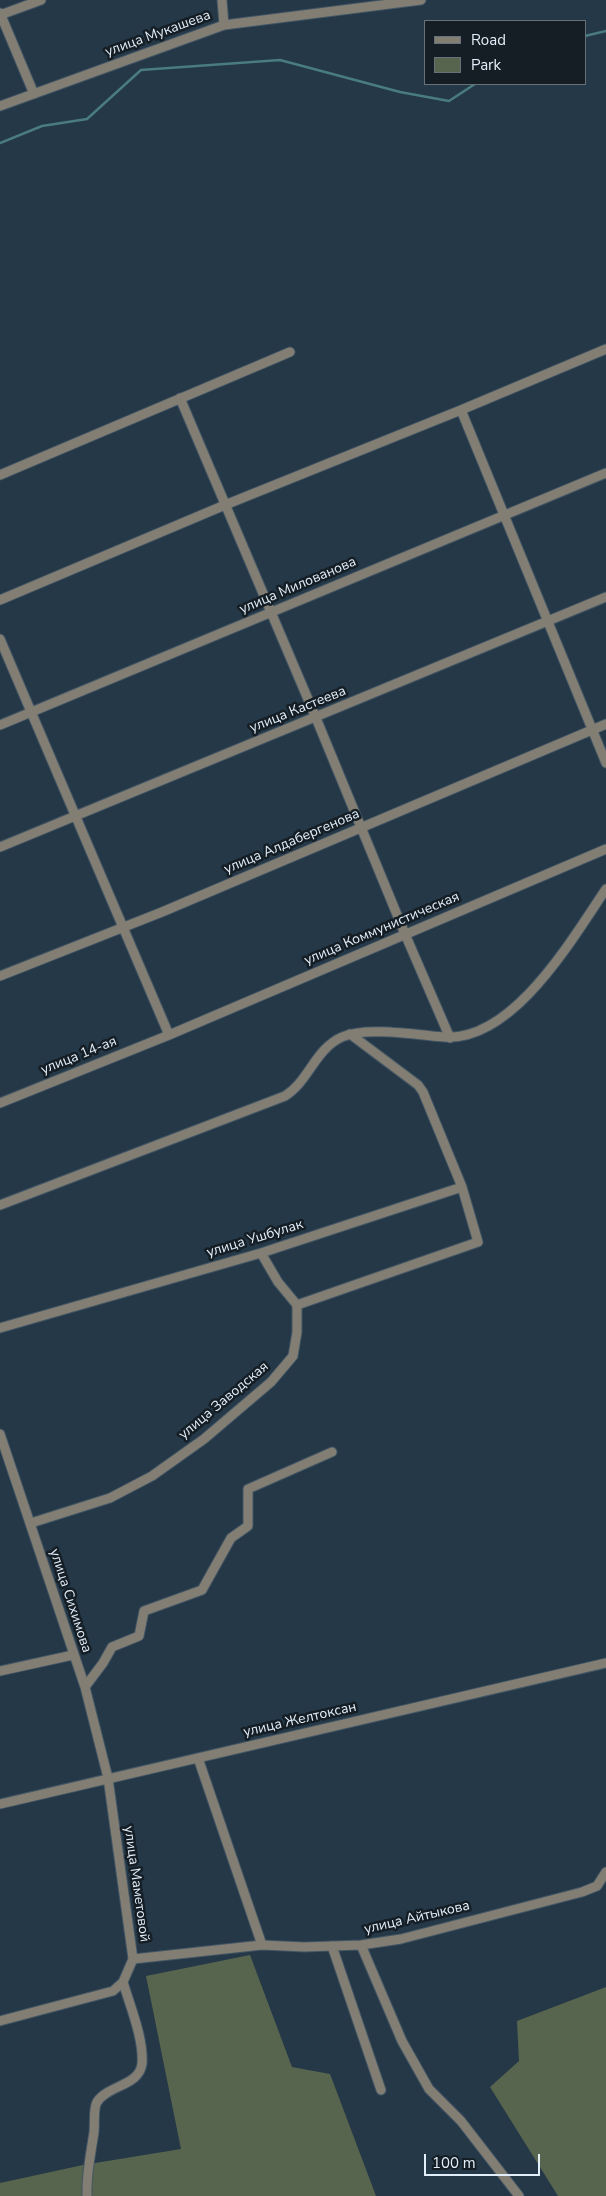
<!DOCTYPE html>
<html>
<head>
<meta charset="utf-8">
<style>
  body { margin:0 }
  #map { position:relative; width:606px; height:2196px; overflow:hidden; background:#243848; font-family:"Nunito Sans",sans-serif }
  canvas { display:block }
  .legend { position:absolute; left:424px; top:20px; width:162px; height:65px; box-sizing:border-box; background:#151e25; border:1px solid #67717a; margin:0; padding:6px 9px; list-style:none; font-size:15px; color:#e2eef9 }
  .legend li { display:flex; align-items:center; gap:10px; height:25px }
  .legend b { width:25px; border:1px solid #67717a }
  .scale { position:absolute; left:424px; top:2154px; width:116px; height:22px; box-sizing:border-box; border:2px solid #e2eef9; border-top:0; padding-left:6px; font-size:15px; line-height:18px; white-space:nowrap; color:#e2eef9; -webkit-text-stroke:4px #151e25; paint-order:stroke }
</style>
</head>
<body>
<div id="map">
<canvas width="606" height="2196"></canvas>
<ul class="legend">
<li><b style="height:6px;background:#827e73"></b>Road</li>
<li><b style="height:14px;background:#58654e"></b>Park</li>
</ul>
<div class="scale">100 m</div>
</div>
<script>
const ctx = document.querySelector('canvas').getContext('2d');
ctx.lineJoin = 'round';
function paint(path, color) { ctx.fillStyle = color; ctx.fill(path, 'evenodd'); }
function stroke(path, color, width, dash) { ctx.strokeStyle = color; ctx.lineWidth = width; ctx.lineCap = dash ? 'butt' : 'round'; ctx.setLineDash(dash || []); ctx.stroke(path); }
function drawText(font, color, halo, rows, align = 'center') {
  ctx.font = font + ' "Nunito Sans",sans-serif'; ctx.lineWidth = 5; ctx.setLineDash([]); ctx.textBaseline = 'middle'; ctx.strokeStyle = halo; ctx.fillStyle = color; for (const [text, x, y, turn = 0] of rows) {
    ctx.save(); ctx.translate(x, y); ctx.rotate((+turn || 0) * Math.PI / 180); ctx.textAlign = isNaN(turn) ? turn : align; if (halo) ctx.strokeText(text, 0, 0); ctx.fillText(text, 0, 0); ctx.restore();
  }
}
paint(new Path2D(`
  M 250,1955 L 292,2067 L 330,2074 L 376,2196 L 0,2196 L 0,2183 L 83,2165 L 181,2149 L 146,1976 Z
  M 606,1987 L 606,2196 L 558,2196 L 490,2087 L 519,2061 L 517,2021 Z`), '#58654e');
stroke(new Path2D(`
  M 585,36 L 606,31
  M 0,143 L 42,126 L 87,119 L 141,70 L 280,60 L 400,92 L 449,101 L 475,84`), '#4a7c7f', 2.5);
const minor = new Path2D(`
  M 222,0 L 224,25
  M 0,13 L 34,94
  M 0,15 L 41,0
  M 0,106 L 224,25 L 421,0
  M 180,398 L 316,718 L 405,934 L 450,1038
  M 461,410 L 606,763
  M 0,475 L 290,352
  M 0,600 L 225,505 L 461,410 L 606,349
  M 0,639 L 169,1035
  M 0,725 L 606,473
  M 0,847 L 606,597
  M 0,976 L 162,912 L 606,724
  M 350,1034 L 418,1085 L 423,1092 L 462,1187
  M 0,1103 L 169,1035 L 606,849
  M 0,1205 L 285,1096 C 309,1081 315,1049 342,1037 C 366,1026 418,1035 444,1037 C 513,1042 572,939 606,889
  M 261,1253 L 278,1282 L 297,1305
  M 0,1328 L 261,1253 L 462,1187 L 478,1242 L 297,1305 L 297,1332 L 293,1356 L 271,1382 L 204,1439 L 152,1476 L 110,1498 L 31,1523
  M 0,1434 L 85,1687 L 108,1778 L 133,1959 L 123,1982 L 113,1991 L 0,2021
  M 0,1671 L 73,1655
  M 85,1687 L 103,1663 L 112,1647 L 139,1636 L 144,1611 L 202,1590 L 231,1538 L 248,1526 L 248,1489 L 332,1452
  M 198,1758 L 262,1945
  M 0,1804 L 606,1663
  M 361,1945 L 402,2041 L 429,2089 L 461,2121 L 519,2196
  M 332,1946 L 381,2090
  M 133,1959 L 262,1945 L 304,1947 L 361,1945 L 401,1939 L 582,1892 L 597,1886 L 606,1872
  M 87,2196 C 86,2174 91,2153 94,2132 C 95,2123 93,2109 97,2102 C 108,2085 139,2086 142,2064 C 144,2039 130,2006 123,1982`);
stroke(minor, '#425564', 11);
stroke(minor, '#827e73', 9);
drawText('14px', '#e2eef9', '#151e25', [
  ["улица Мукашева",158,34,-20],
  ["улица Милованова",298,586,-23],
  ["улица Кастеева",298,710,-22],
  ["улица Алдабергенова",292,842,-23],
  ["улица Коммунистическая",382,929,-23],
  ["улица 14-ая",79,1056,-22],
  ["улица Ушбулак",255,1239,-17],
  ["улица Заводская",224,1401,-40],
  ["улица Сихимова",70,1601,72],
  ["улица Желтоксан",300,1720,-13],
  ["улица Маметовой",136,1884,82],
  ["улица Айтыкова",417,1918,-13]
]);
</script>
</body>
</html>
